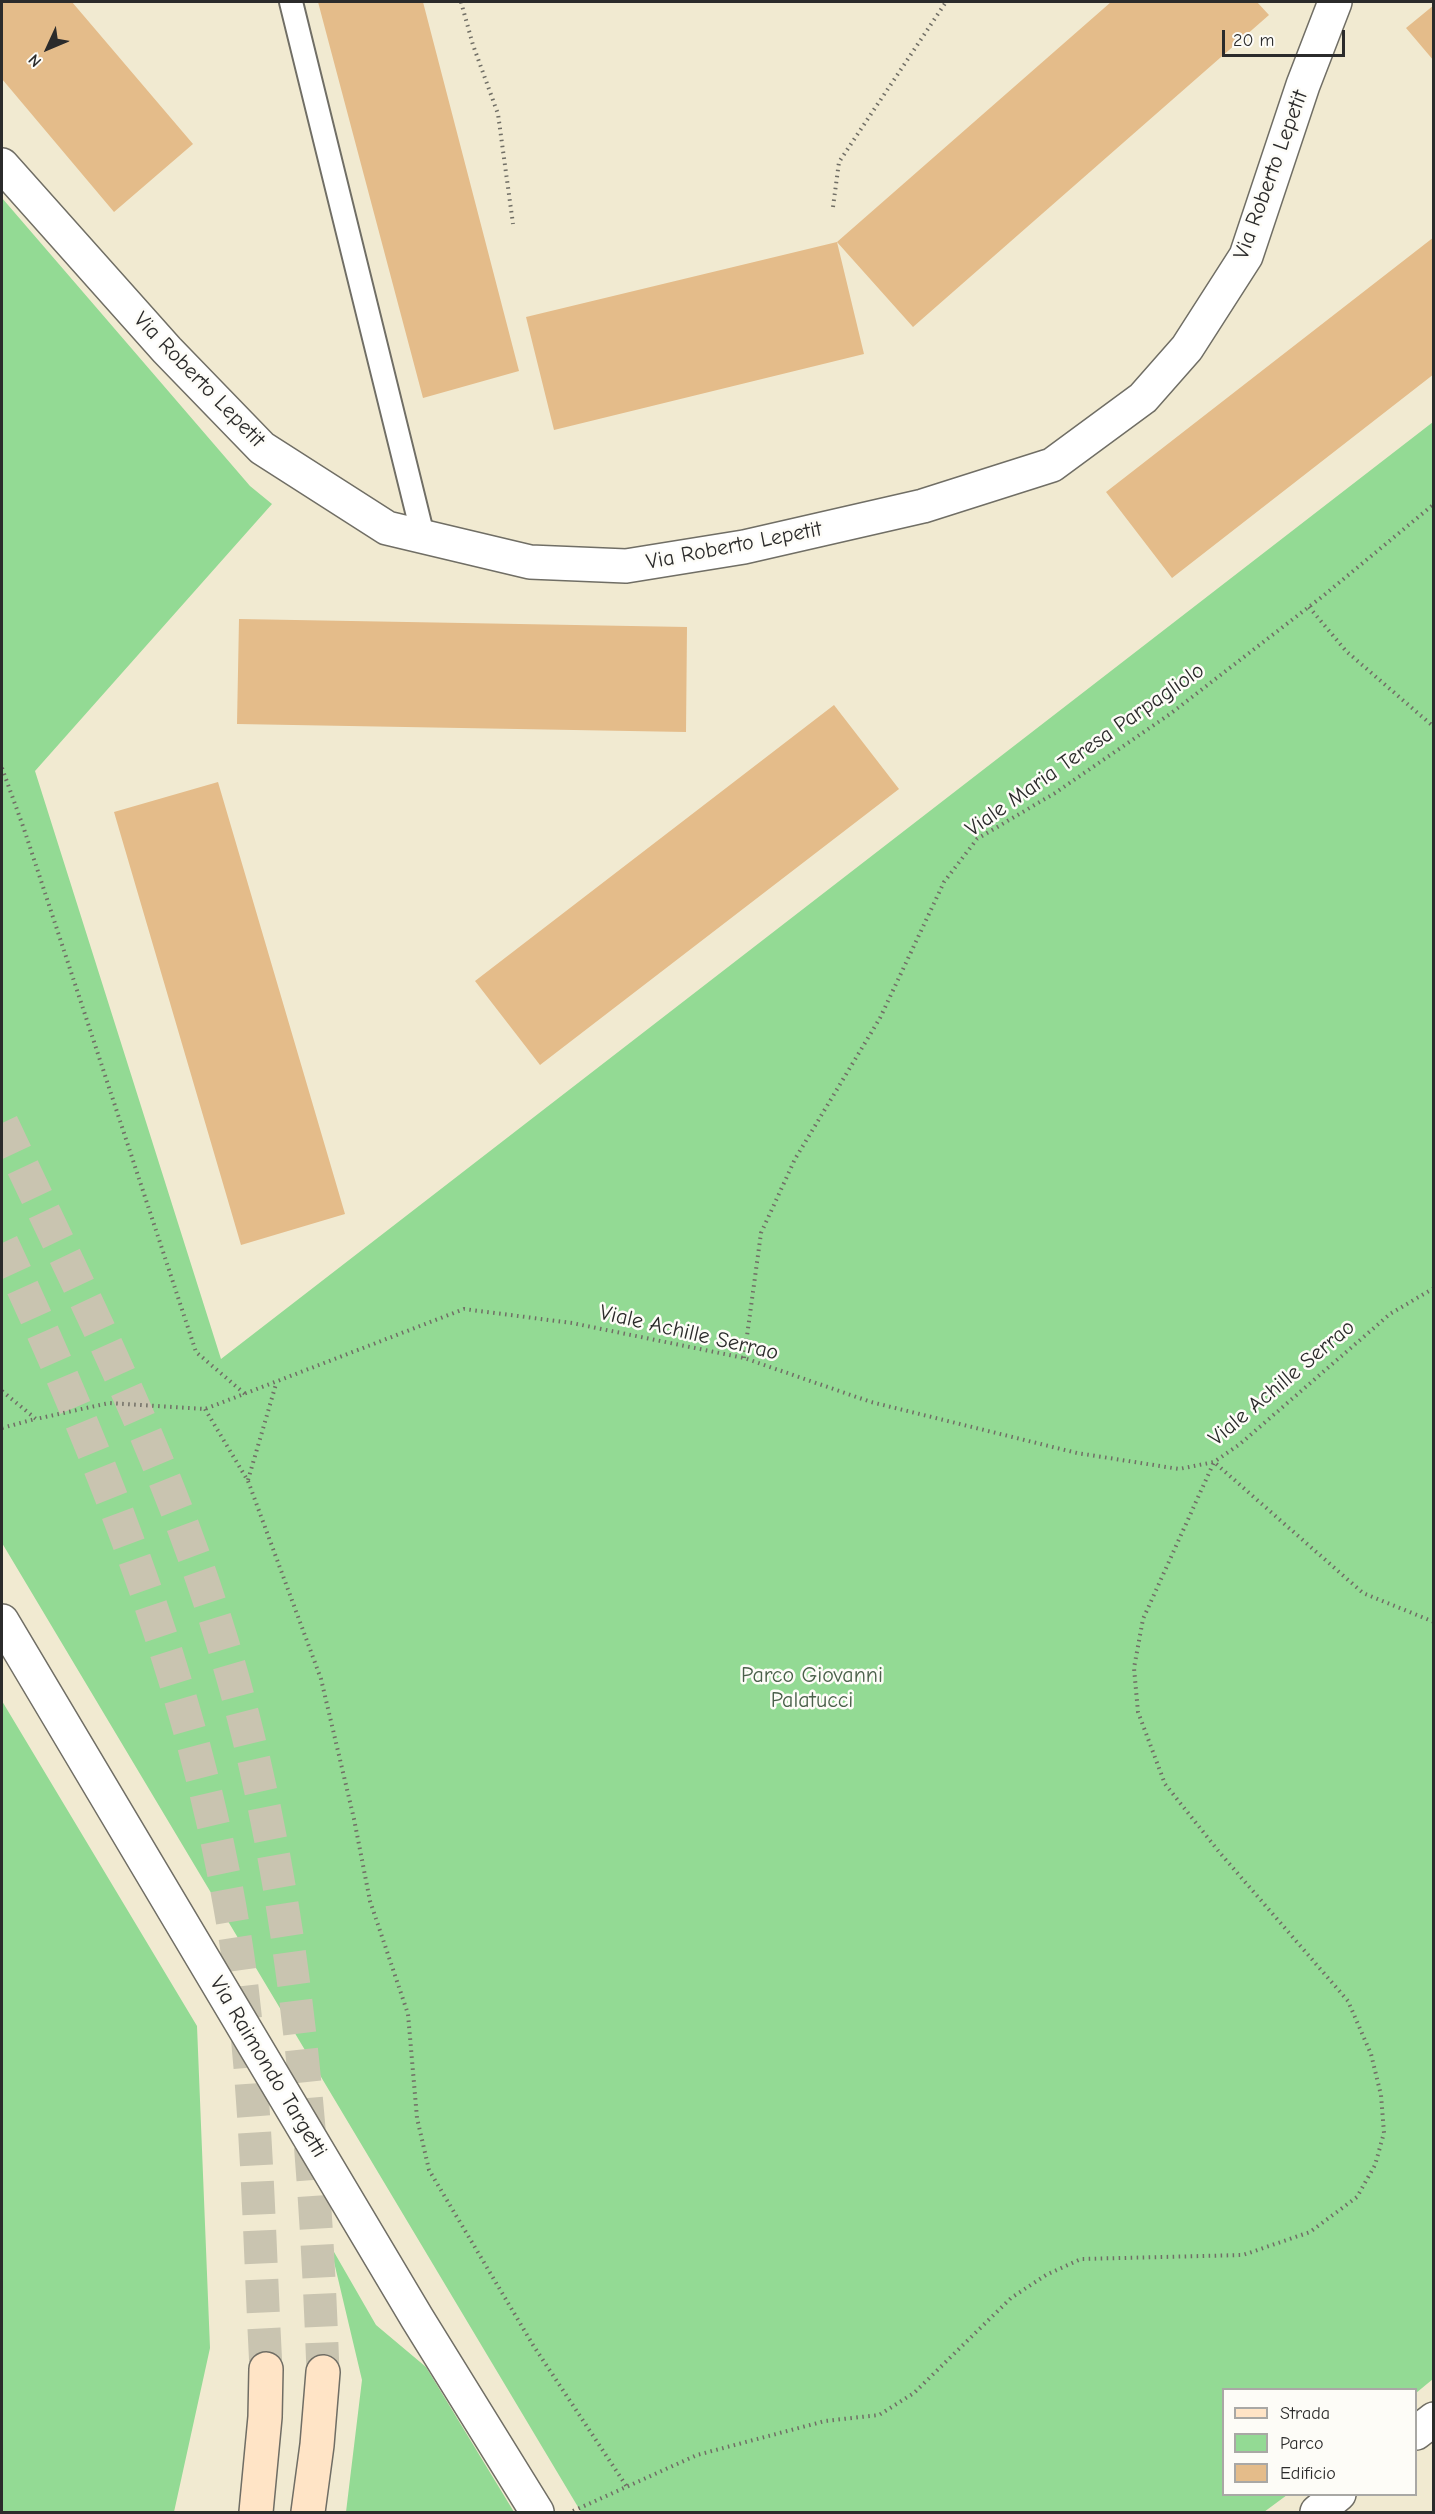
<!DOCTYPE html>
<html>
<head>
<meta charset="utf-8">
<style>
  body { margin:0 }
  #map { position:relative; width:1435px; height:2514px; overflow:hidden; background:#f1ead1; font-family:"Comic Neue",sans-serif }
  canvas { display:block }
  .frame { position:absolute; inset:0; border:3px solid #2b2b2b; pointer-events:none }
  .legend { position:absolute; left:1222px; top:2388px; width:195px; height:108px; box-sizing:border-box; background:#fdfcf7; border:2px solid #a9a8a5; margin:0; padding:8px 10px; list-style:none; font-size:18px; color:#2b2b2b }
  .legend li { display:flex; align-items:center; gap:12px; height:30px }
  .legend b { width:30px; border:2px solid #a9a8a5 }
  .north { position:absolute; left:18px; top:18px; width:60px; height:60px; -webkit-text-stroke:4px #fdfcf7; paint-order:stroke; rotate:226deg; font-size:16px; font-weight:700; line-height:24px; text-align:center; color:#2b2b2b }
  .north::after { content:''; display:block; margin:auto; width:21px; height:27px; background:#2b2b2b; clip-path:polygon(50% 0,100% 100%,50% 72%,0 100%) }
  .scale { position:absolute; left:1222px; top:30px; width:123px; height:27px; box-sizing:border-box; border:3px solid #2b2b2b; border-top:0; padding-left:8px; font-size:18px; line-height:21px; white-space:nowrap; color:#2b2b2b; -webkit-text-stroke:4px #fdfcf7; paint-order:stroke }
</style>
</head>
<body>
<div id="map">
<canvas width="1435" height="2514"></canvas>
<div class="frame"></div>
<ul class="legend">
<li><b style="height:8px;background:#ffe4c6"></b>Strada</li>
<li><b style="height:16px;background:#93da94"></b>Parco</li>
<li><b style="height:16px;background:#e4bc8a"></b>Edificio</li>
</ul>
<div class="north">N</div>
<div class="scale">20 m</div>
</div>
<script>
const ctx = document.querySelector('canvas').getContext('2d');
ctx.lineJoin = 'round';
function paint(path, color) { ctx.fillStyle = color; ctx.fill(path, 'evenodd'); }
function stroke(path, color, width, dash) { ctx.strokeStyle = color; ctx.lineWidth = width; ctx.lineCap = dash ? 'butt' : 'round'; ctx.setLineDash(dash || []); ctx.stroke(path); }
function drawText(font, color, halo, rows, align = 'center') {
  ctx.font = font + ' "Comic Neue",sans-serif'; ctx.lineWidth = 5; ctx.setLineDash([]); ctx.textBaseline = 'middle'; ctx.strokeStyle = halo; ctx.fillStyle = color; for (const [text, x, y, turn = 0] of rows) {
    ctx.save(); ctx.translate(x, y); ctx.rotate((+turn || 0) * Math.PI / 180); ctx.textAlign = isNaN(turn) ? turn : align; if (halo) ctx.strokeText(text, 0, 0); ctx.fillText(text, 0, 0); ctx.restore();
  }
}
paint(new Path2D(`
  M 2,198 L 250,486 L 272,504 L 35,771 L 221,1359 L 1433,422 L 1433,2379 L 1416,2393 L 1416,2390 L 1224,2390 L 1224,2494 L 1287,2495 L 1264,2512 L 581,2512 L 2,1543 Z
  M 2,1701 L 197,2026 L 210,2348 L 174,2512 L 2,2512 Z
  M 330,2245 L 376,2325 L 426,2367 L 514,2512 L 346,2512 L 362,2380 Z`), '#93da94');
paint(new Path2D(`
  M 2,2 L 72,2 L 193,144 L 114,212 L 2,79 Z
  M 318,2 L 423,2 L 519,371 L 423,398 Z
  M 1111,2 L 1257,2 L 1269,15 L 913,327 L 837,242 Z
  M 1434,5 L 1434,61 L 1406,28 Z
  M 1434,237 L 1434,374 L 1172,578 L 1106,492 Z
  M 837,242 L 864,354 L 554,430 L 526,317 Z
  M 239,619 L 687,627 L 686,732 L 237,724 Z
  M 834,705 L 899,789 L 540,1065 L 475,981 Z
  M 218,782 L 345,1214 L 241,1245 L 114,812 Z`), '#e4bc8a');
stroke(new Path2D(`
  M 2,1123 C 81,1292 168,1462 222,1641 C 294,1877 314,2127 323,2372
  M 2,1243 C 110,1475 205,1716 240,1971 C 257,2103 259,2237 266,2369`), '#c9c4b0', 33, [33, 16]);
const service = new Path2D(`
  M 291,2 L 423,536`);
const minor = new Path2D(`
  M 2,165 L 167,350 L 262,448 L 387,528 L 530,562 L 626,566 L 744,547 L 923,506 L 1052,465 L 1143,398 L 1187,348 L 1246,256 L 1303,85 L 1335,2
  M 2,1621 L 417,2318 L 537,2512
  M 1416,2433 L 1434,2419
  M 1317,2512 L 1339,2494`);
const secondary = new Path2D(`
  M 256,2512 L 265,2417 L 266,2369
  M 308,2512 L 317,2445 L 323,2372`);
stroke(service, '#706e65', 26);
stroke(minor, '#706e65', 36);
stroke(secondary, '#706e65', 36);
stroke(new Path2D(`
  M 461,2 L 473,45 L 498,114 L 513,224
  M 833,207 L 839,162 L 946,2
  M 1309,607 L 1346,651 L 1434,727
  M 2,768 L 24,829 L 196,1352 L 245,1394
  M 744,1358 L 761,1233 L 795,1159 L 880,1018 L 944,882 L 977,839 L 1055,793 L 1170,714 L 1323,596 L 1434,504
  M 2,1391 L 36,1419 L 109,1403 L 205,1409 L 464,1309 L 572,1323 L 744,1358 L 871,1402 L 1077,1453 L 1179,1469 L 1214,1462 L 1240,1444 L 1390,1314 L 1434,1288
  M 205,1409 L 248,1481 L 321,1679 L 354,1819 L 370,1901 L 408,2014 L 417,2118 L 429,2170 L 533,2345 L 627,2487
  M 2,1428 L 35,1419
  M 248,1480 L 276,1384
  M 573,2511 L 697,2455 L 825,2421 L 879,2415 L 914,2393 L 1011,2298 L 1046,2275 L 1081,2259 L 1243,2255 L 1310,2232 L 1357,2197 L 1375,2165 L 1384,2133 L 1381,2095 L 1371,2054 L 1348,2001 L 1220,1853 L 1165,1784 L 1138,1712 L 1134,1668 L 1143,1619 L 1214,1462 L 1363,1593 L 1434,1622`), '#706e65', 4, [1.5, 4.5]);
stroke(service, '#fff', 22);
stroke(minor, '#fff', 33);
stroke(secondary, '#ffe4c6', 33);
drawText('22px', '#2b2b2b', '#fdfcf7', [
  ["Via Roberto Lepetit",1271,175,-70],
  ["Via Roberto Lepetit",199,380,46],
  ["Via Roberto Lepetit",734,546,-11],
  ["Viale Maria Teresa Parpagliolo",1085,750,-35],
  ["Viale Achille Serrao",689,1333,13],
  ["Viale Achille Serrao",1282,1383,-40],
  ["Via Raimondo Targetti",268,2067,59]
]);
drawText('22px', '#4a604a', '#fdfcf7', [
  ["Parco Giovanni",812,1676],
  ["Palatucci",812,1701]
]);
</script>
</body>
</html>
